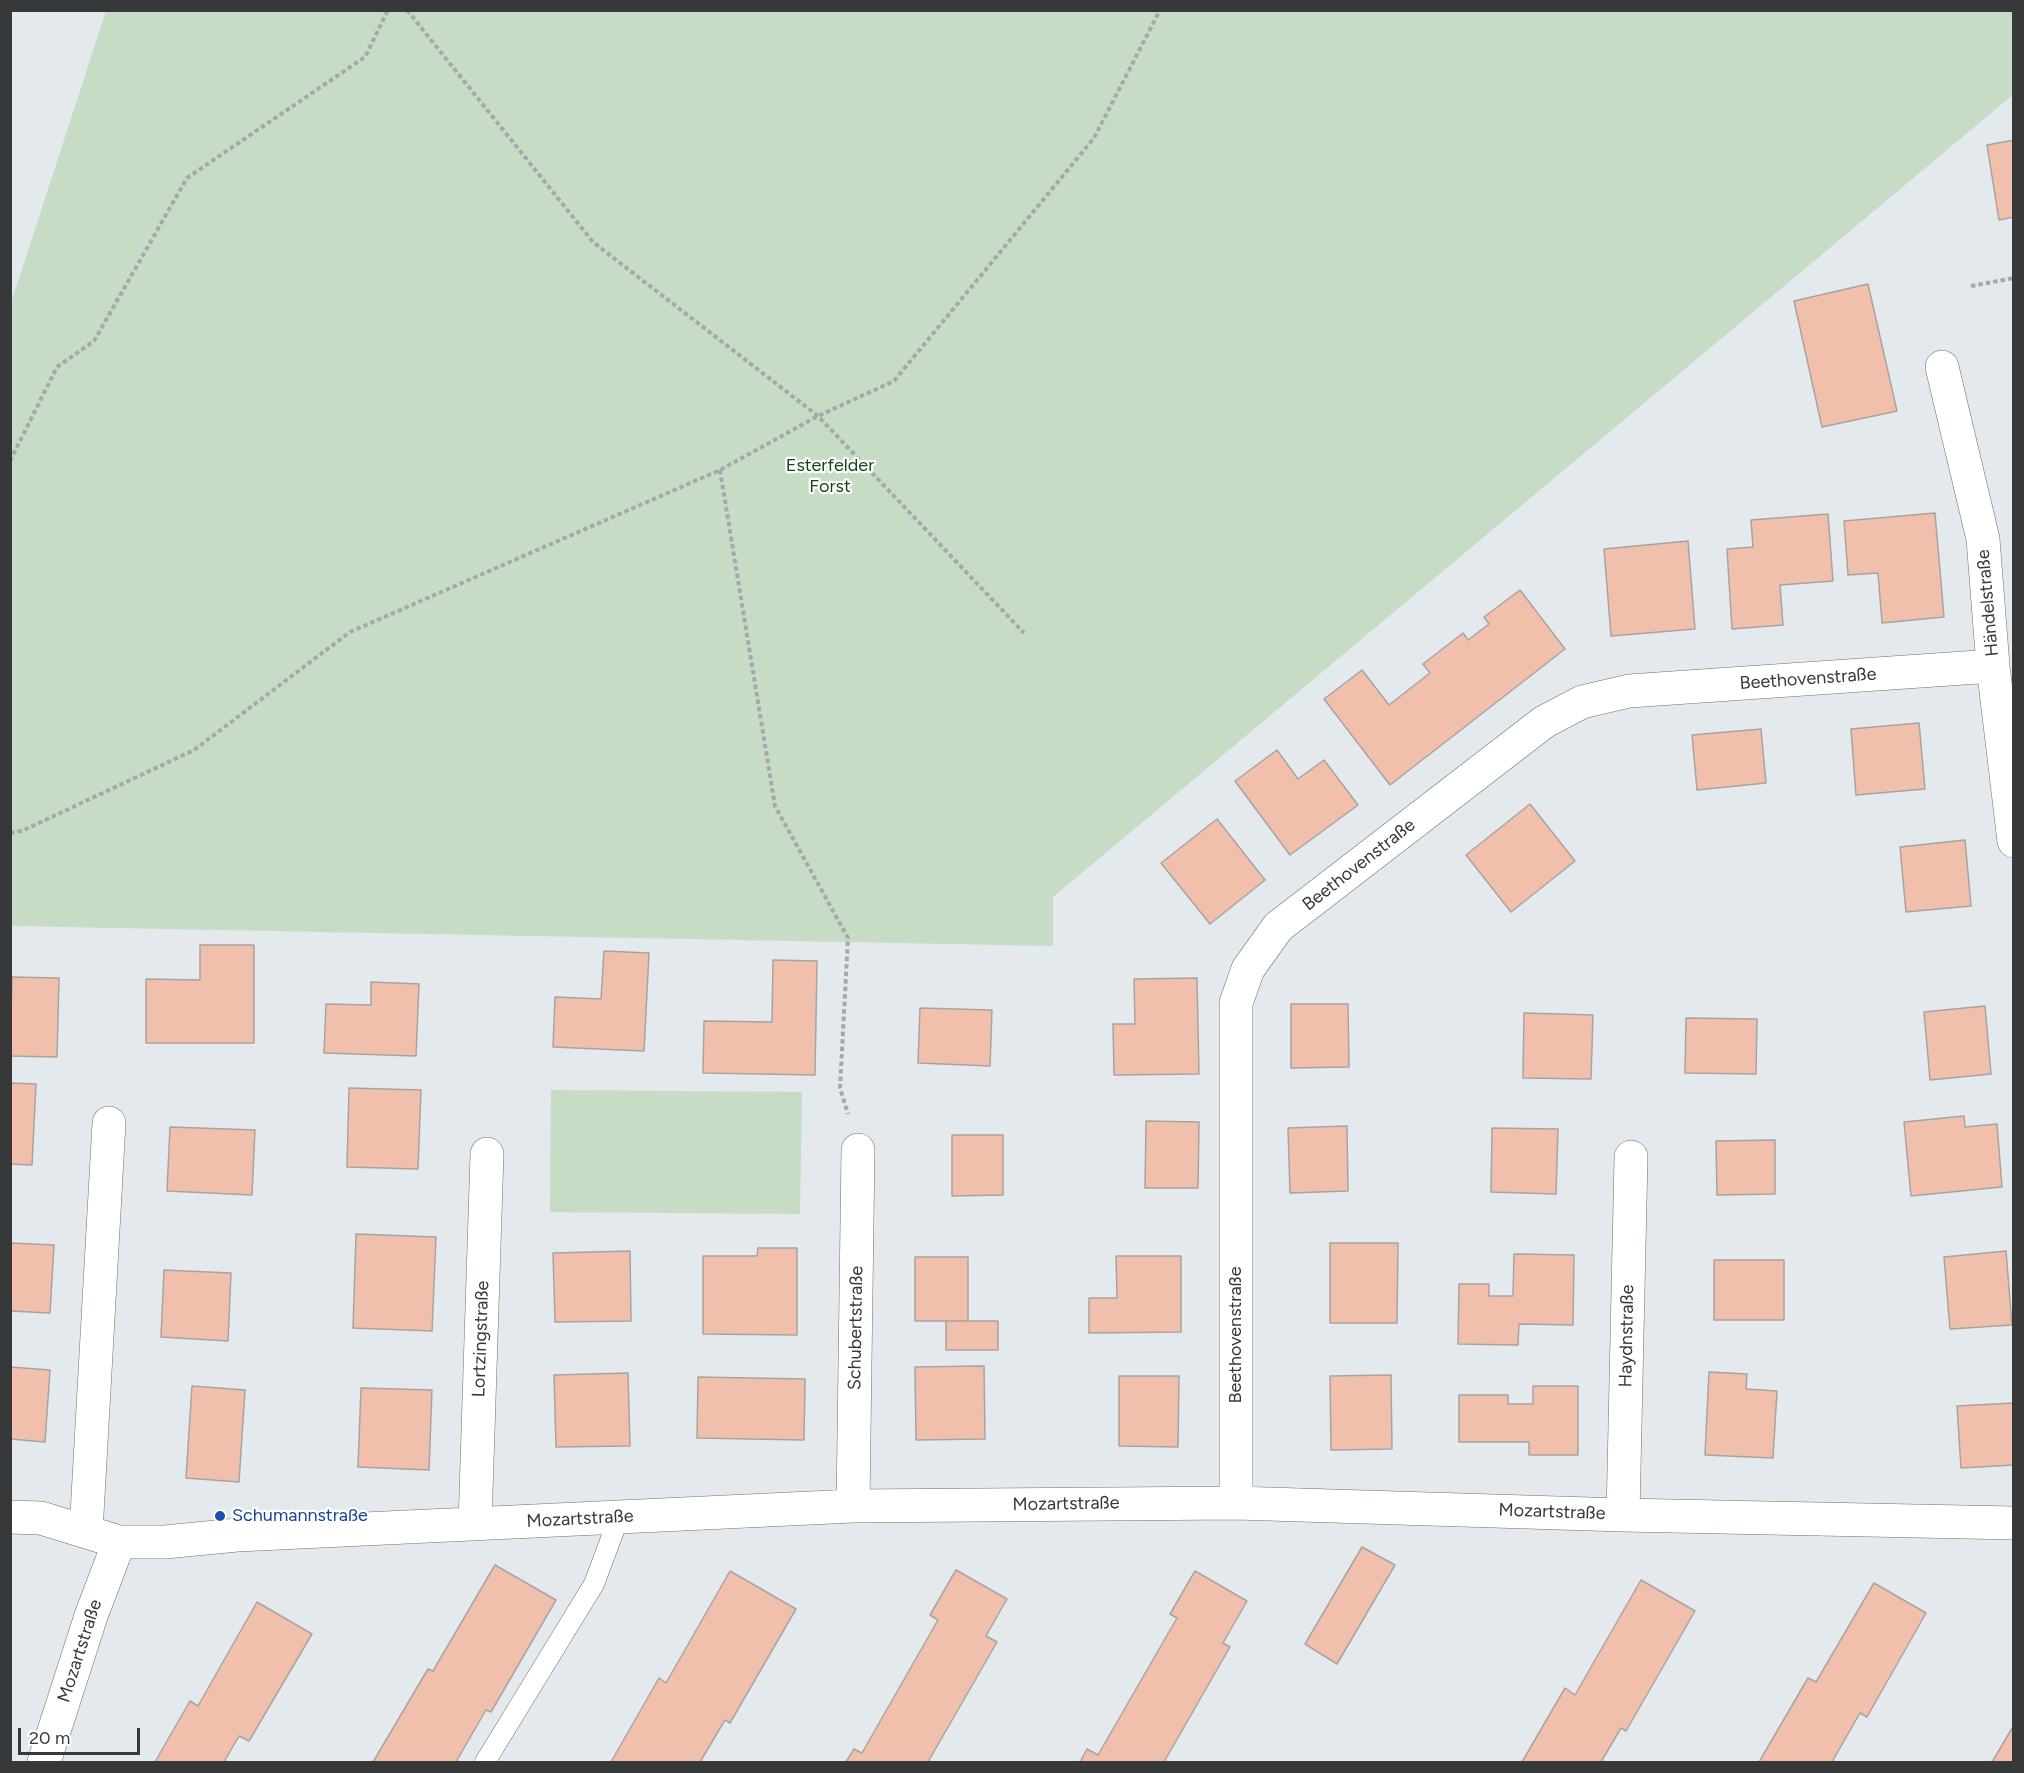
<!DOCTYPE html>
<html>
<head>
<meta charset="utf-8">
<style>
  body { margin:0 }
  #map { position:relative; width:2024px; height:1773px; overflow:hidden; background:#e4e9ee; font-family:Figtree,sans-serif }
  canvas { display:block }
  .frame { position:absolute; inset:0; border:12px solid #36383a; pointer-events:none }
  .scale { position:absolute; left:18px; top:1728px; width:122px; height:27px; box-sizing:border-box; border:3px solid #36383a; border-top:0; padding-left:8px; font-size:18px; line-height:21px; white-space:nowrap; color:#36383a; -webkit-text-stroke:4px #fff; paint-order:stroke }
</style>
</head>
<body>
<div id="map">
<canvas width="2024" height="1773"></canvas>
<div class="frame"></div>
<div class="scale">20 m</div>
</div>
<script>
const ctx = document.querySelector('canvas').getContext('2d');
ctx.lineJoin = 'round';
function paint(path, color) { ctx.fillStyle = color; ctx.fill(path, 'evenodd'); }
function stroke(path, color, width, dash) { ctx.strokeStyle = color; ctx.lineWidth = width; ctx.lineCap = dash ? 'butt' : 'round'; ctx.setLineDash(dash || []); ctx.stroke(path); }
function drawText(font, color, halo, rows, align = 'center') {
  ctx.font = font + ' Figtree,sans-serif'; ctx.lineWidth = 4.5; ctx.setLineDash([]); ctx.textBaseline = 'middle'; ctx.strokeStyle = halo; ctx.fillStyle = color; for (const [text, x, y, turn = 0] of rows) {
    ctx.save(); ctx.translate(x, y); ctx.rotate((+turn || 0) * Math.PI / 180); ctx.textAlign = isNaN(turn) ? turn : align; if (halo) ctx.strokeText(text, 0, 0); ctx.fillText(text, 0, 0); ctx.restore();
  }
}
paint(new Path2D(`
  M 106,11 L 2013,10 L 2014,94 L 1053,897 L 1053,946 L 11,926 L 11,303 Z
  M 551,1090 L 802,1092 L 800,1214 L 550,1212 Z`), '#c6dcc4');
const building = new Path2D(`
  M 2014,140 L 2014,217 L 1999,220 L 1987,145 Z
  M 1868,284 L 1897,411 L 1822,427 L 1794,301 Z
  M 1935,513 L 1944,617 L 1882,623 L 1878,573 L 1848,575 L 1844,521 Z
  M 1828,514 L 1833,581 L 1780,585 L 1783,625 L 1732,629 L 1727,549 L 1753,547 L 1751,520 Z
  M 1688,541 L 1695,629 L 1611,636 L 1604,549 Z
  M 1520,590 L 1565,649 L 1390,785 L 1324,699 L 1362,670 L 1389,705 L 1430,673 L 1423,664 L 1463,633 L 1468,640 L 1489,624 L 1484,617 Z
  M 1919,723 L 1925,789 L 1856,795 L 1851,729 Z
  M 1761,729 L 1766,783 L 1697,790 L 1692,735 Z
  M 1277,750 L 1298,779 L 1324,760 L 1358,805 L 1290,855 L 1235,781 Z
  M 1530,804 L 1575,861 L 1511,912 L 1466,855 Z
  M 1217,819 L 1265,880 L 1210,924 L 1161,863 Z
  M 1965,840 L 1971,906 L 1906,912 L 1900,847 Z
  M 200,945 L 254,945 L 254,1043 L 146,1043 L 146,979 L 200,980 Z
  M 604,951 L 649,953 L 644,1051 L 553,1047 L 555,997 L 601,999 Z
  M 773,960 L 817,961 L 815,1075 L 703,1073 L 704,1021 L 772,1022 Z
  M 12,977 L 59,978 L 57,1057 L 10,1056 Z
  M 1197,978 L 1199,1074 L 1114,1075 L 1113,1024 L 1135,1024 L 1134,979 Z
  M 371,982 L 419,984 L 416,1056 L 324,1053 L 326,1004 L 371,1005 Z
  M 1291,1004 L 1348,1004 L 1349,1067 L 1291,1068 Z
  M 1985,1006 L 1991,1074 L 1930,1080 L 1924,1012 Z
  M 920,1008 L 992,1010 L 990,1066 L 918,1063 Z
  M 1524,1013 L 1593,1015 L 1591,1079 L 1523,1078 Z
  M 1686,1018 L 1757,1019 L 1756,1074 L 1685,1073 Z
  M 10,1083 L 36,1084 L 32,1165 L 10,1164 Z
  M 349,1088 L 421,1090 L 418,1169 L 347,1167 Z
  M 1964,1116 L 1965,1127 L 1997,1124 L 2002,1187 L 1911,1196 L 1904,1122 Z
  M 1146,1121 L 1199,1122 L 1198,1188 L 1145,1188 Z
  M 1347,1126 L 1348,1191 L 1290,1193 L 1288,1128 Z
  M 170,1127 L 255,1130 L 252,1195 L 167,1191 Z
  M 1492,1128 L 1558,1129 L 1556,1194 L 1491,1192 Z
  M 952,1135 L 1003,1135 L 1003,1195 L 952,1196 Z
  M 1775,1140 L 1775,1194 L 1717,1195 L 1716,1141 Z
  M 356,1234 L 436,1237 L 432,1331 L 353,1328 Z
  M 10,1243 L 54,1245 L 50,1313 L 10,1311 Z
  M 1330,1243 L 1398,1243 L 1397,1323 L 1330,1323 Z
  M 758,1248 L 797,1248 L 797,1335 L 703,1334 L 703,1256 L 757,1256 Z
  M 630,1251 L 631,1321 L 555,1322 L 553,1253 Z
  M 2006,1251 L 2012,1325 L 1950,1329 L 1944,1257 Z
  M 1514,1254 L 1574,1255 L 1573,1325 L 1519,1324 L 1518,1345 L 1458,1344 L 1459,1284 L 1489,1284 L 1489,1296 L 1513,1296 Z
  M 1116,1256 L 1181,1256 L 1181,1332 L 1089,1333 L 1089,1298 L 1117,1298 Z
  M 915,1257 L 968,1257 L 968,1321 L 915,1321 Z
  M 1714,1260 L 1784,1260 L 1784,1320 L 1714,1320 Z
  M 164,1270 L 231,1273 L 228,1341 L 161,1337 Z
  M 946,1321 L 998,1321 L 998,1350 L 946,1350 Z
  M 984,1366 L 985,1439 L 916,1440 L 915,1367 Z
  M 10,1367 L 50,1370 L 45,1442 L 10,1439 Z
  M 1709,1372 L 1747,1374 L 1746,1389 L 1777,1391 L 1773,1458 L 1705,1455 Z
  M 628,1373 L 630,1446 L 556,1447 L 554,1375 Z
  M 1391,1375 L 1392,1449 L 1331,1450 L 1330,1376 Z
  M 1119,1376 L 1179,1376 L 1178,1447 L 1119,1446 Z
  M 698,1377 L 805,1379 L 804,1440 L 697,1438 Z
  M 192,1386 L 245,1390 L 239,1482 L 186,1478 Z
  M 1533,1386 L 1578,1386 L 1578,1455 L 1529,1455 L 1529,1442 L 1459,1442 L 1459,1395 L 1508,1395 L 1508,1404 L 1533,1404 Z
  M 361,1388 L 432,1390 L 429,1470 L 358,1467 Z
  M 2014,1403 L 2014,1465 L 1961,1468 L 1957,1406 Z
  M 1362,1547 L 1395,1565 L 1337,1664 L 1305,1644 Z
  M 495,1565 L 556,1600 L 491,1712 L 486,1710 L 456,1762 L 373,1762 L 428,1669 L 433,1671 Z
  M 956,1570 L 1007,1599 L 986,1636 L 997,1642 L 928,1762 L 846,1762 L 854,1749 L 862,1753 L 938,1620 L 930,1615 Z
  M 730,1571 L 796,1609 L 730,1723 L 725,1720 L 700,1762 L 611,1762 L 659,1678 L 666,1683 Z
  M 1195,1571 L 1247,1601 L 1223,1643 L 1230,1647 L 1164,1762 L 1080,1762 L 1087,1749 L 1098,1755 L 1177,1618 L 1170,1614 Z
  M 1641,1580 L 1695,1611 L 1626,1731 L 1621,1728 L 1601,1762 L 1522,1762 L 1565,1688 L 1575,1695 Z
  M 1874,1583 L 1926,1613 L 1867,1717 L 1860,1713 L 1832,1762 L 1759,1762 L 1808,1678 L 1816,1682 Z
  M 257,1602 L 312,1634 L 249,1741 L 239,1736 L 224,1762 L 155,1762 L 190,1701 L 198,1706 Z
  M 2014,1725 L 2014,1762 L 1992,1762 Z`);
paint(building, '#f1c0ac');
stroke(building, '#a9a3a0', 1.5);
const service = new Path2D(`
  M 485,1762 L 594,1584 L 619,1517`);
const minor = new Path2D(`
  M 1942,367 L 1983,539 L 1993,666 L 2014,841
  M 1236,1503 L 1236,1003 L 1248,969 L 1278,927 L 1544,722 L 1582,702 L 1629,691 L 1993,666
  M 853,1506 L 858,1150
  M 1623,1515 L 1631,1157
  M 10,1517 L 41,1518 L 119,1542 L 165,1542 L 237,1535 L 853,1506 L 1236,1503 L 1623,1515 L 2014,1523
  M 475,1524 L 487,1154
  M 86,1532 L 109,1123
  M 44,1762 L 91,1616 L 119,1542`);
stroke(service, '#6c7074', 21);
stroke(minor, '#6c7074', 34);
stroke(new Path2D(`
  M 407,10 L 593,242 L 818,416 L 1024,633
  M 1971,286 L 2014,278
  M 10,461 L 57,367 L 94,341 L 187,178 L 365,57 L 388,10
  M 720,470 L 775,806 L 848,938 L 840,1088 L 848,1114
  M 10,833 L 22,831 L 194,750 L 350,632 L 720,470 L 818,416 L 894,381 L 1094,138 L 1160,10`), '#a5a9ad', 4, [4.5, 3]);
stroke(service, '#fff', 20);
stroke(minor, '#fff', 33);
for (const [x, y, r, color] of [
  [220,1516,6,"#1a4fb4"]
]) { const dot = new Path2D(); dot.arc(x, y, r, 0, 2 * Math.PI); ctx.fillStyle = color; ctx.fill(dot); stroke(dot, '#fff', 2); }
drawText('18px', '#144514', '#fff', [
  ["Esterfelder",830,466],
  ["Forst",830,487]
]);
drawText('18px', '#36383a', '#fff', [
  ["Händelstraße",1988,603,-95],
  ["Beethovenstraße",1808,679,-4],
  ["Beethovenstraße",1359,865,-38],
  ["Schubertstraße",856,1328,-89],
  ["Beethovenstraße",1236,1335,-90],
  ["Haydnstraße",1627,1336,-89],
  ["Lortzingstraße",481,1339,-88],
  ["Mozartstraße",1066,1504,-1],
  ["Mozartstraße",1552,1512,2],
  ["Mozartstraße",580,1519,-3],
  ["Mozartstraße",80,1651,-72]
]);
drawText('18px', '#164399', '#fff', [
  ["Schumannstraße",232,1516]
], 'left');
</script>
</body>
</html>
